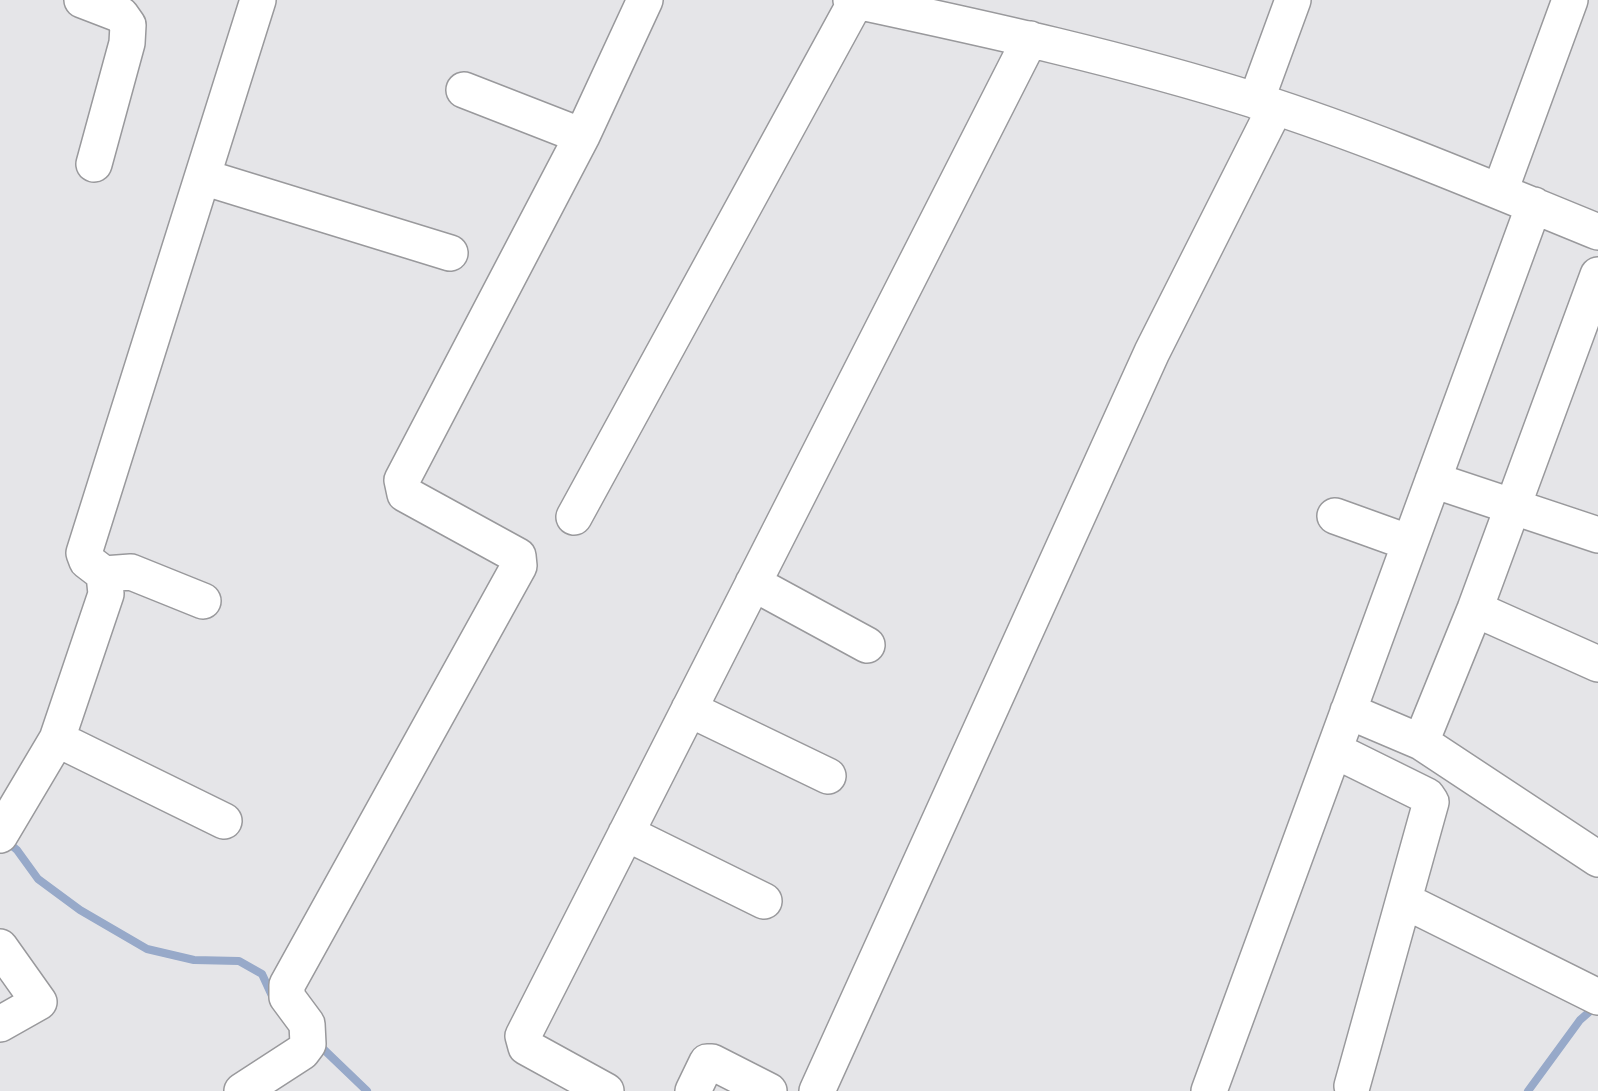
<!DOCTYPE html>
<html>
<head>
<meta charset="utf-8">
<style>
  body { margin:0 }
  canvas { display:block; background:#e5e5e8 }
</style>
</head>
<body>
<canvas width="1598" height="1091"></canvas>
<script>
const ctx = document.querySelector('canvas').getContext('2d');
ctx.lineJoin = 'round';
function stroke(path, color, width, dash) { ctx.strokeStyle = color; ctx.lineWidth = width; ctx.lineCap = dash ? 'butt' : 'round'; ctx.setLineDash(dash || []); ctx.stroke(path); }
stroke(new Path2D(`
  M 5,840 L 17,850 L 38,879 L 80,910 L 147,949 L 194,960 L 239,961 L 262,974 L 273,998
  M 316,1042 L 367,1091
  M 1528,1091 L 1580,1020 L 1596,1006`), '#97a9c9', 8);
const minor = new Path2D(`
  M 82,0 L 121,15 L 128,25 L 127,43 L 94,164
  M 851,0 C 987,29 1124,59 1257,101 C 1373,138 1485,186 1598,232
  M 464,90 L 582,136
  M 1256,101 L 1293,0
  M 203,177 L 450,253
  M 1500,191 L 1570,0
  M 1433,480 L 1598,535
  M 1335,516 L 1410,543
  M 574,517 L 856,1
  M 104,574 L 131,572 L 203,601
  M 753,583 L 867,645
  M 1475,609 L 1598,664
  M 689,709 L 828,776
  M 1348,711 L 1421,742 L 1598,859
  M 57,739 L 224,821
  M 1421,742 L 1475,609 L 1598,275
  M 1334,750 L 1427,796 L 1431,802 L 1352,1086
  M 626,833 L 764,901
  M 0,835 L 57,739 L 106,594 L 104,574 L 87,561 L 84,553 L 258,0
  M 1405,901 L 1598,997
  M 0,947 L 39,1002 L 0,1024
  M 242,1091 L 302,1052 L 308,1044 L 307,1024 L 287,997 L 287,985 L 519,566 L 518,556 L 405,494 L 402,480 L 582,136 L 645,0
  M 606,1091 L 526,1047 L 523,1036 L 1030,39
  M 693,1091 L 707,1062 L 712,1062 L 769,1091
  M 817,1091 L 1152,352 L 1275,108
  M 1209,1091 L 1534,205`);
stroke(minor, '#99999c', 38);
stroke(minor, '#fff', 35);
</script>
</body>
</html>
